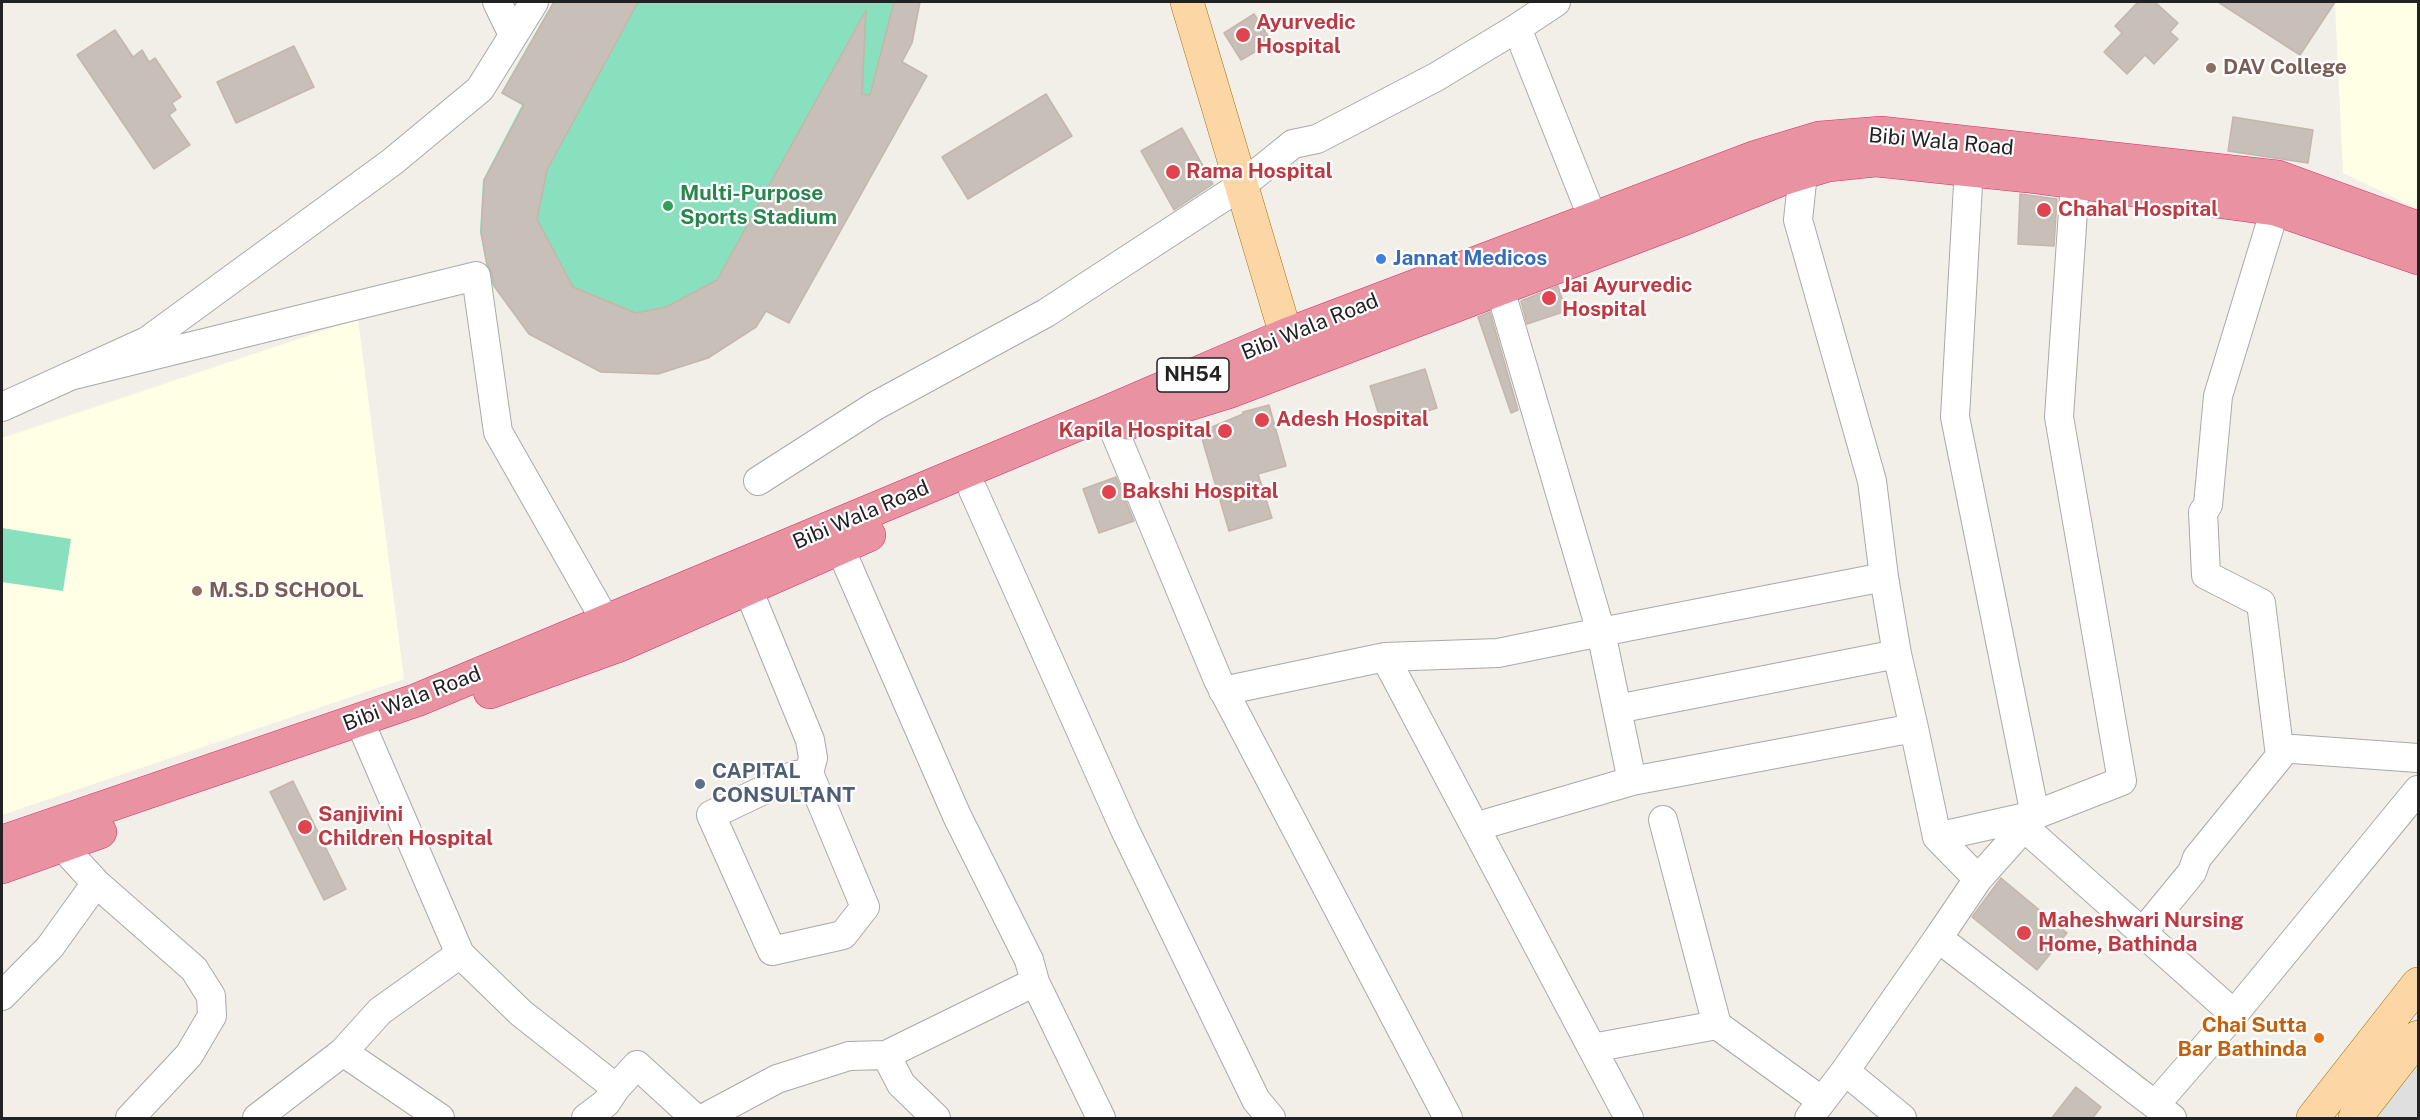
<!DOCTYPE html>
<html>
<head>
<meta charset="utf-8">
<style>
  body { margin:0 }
  #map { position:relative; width:2420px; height:1120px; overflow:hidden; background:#f2efe9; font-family:"Public Sans",sans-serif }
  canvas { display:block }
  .frame { position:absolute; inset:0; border:3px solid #222; pointer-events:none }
</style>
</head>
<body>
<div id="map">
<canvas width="2420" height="1120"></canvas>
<div class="frame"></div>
</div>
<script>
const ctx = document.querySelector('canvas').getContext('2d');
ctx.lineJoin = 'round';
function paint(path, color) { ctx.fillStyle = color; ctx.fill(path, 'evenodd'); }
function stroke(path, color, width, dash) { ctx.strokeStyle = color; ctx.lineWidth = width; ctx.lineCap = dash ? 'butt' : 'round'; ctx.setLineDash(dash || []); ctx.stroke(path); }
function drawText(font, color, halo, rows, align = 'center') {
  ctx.font = font + ' "Public Sans",sans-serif'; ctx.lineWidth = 4.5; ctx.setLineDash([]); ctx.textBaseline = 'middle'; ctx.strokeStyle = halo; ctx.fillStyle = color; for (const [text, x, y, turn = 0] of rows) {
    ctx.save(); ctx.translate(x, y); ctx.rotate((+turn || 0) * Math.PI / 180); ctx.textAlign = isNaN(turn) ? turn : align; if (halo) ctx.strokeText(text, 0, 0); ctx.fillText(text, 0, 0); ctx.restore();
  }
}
paint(new Path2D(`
  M 2418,1037 L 2418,1118 L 2355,1118 Z`), '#e0dfdf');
paint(new Path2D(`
  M 2335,2 L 2418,2 L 2418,209 L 2343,173 Z
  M 358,319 L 404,679 L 2,815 L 2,438 Z`), '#ffffe5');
paint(new Path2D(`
  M 553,2 L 920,2 L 912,43 L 902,61 L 927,76 L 789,323 L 766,311 L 756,327 L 658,374 L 600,372 L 528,333 L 489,280 L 480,232 L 483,180 L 522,105 L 501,93 Z
  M 2,528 L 71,539 L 63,591 L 2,582 Z`), '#88e0be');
const building = new Path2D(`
  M 554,2 L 638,2 L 547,170 L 537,219 L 573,287 L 636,313 L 666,307 L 717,280 L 866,10 L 862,94 L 870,95 L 894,2 L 920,2 L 912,43 L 902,62 L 927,76 L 789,323 L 766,311 L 756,327 L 708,358 L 658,374 L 601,372 L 529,334 L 494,286 L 492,273 L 487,264 L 481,232 L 484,180 L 524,105 L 502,93 Z
  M 2138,2 L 2155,2 L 2178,23 L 2170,32 L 2178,39 L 2154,64 L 2145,55 L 2127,74 L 2104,52 L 2122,33 L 2115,26 Z
  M 2218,2 L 2335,2 L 2300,55 Z
  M 1254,14 L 1272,42 L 1241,60 L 1224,33 Z
  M 115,30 L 133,57 L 142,50 L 149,62 L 155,58 L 181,97 L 172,103 L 176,110 L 169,115 L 190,145 L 154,169 L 77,55 Z
  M 294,46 L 314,87 L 236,123 L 217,82 Z
  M 1046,94 L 1072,136 L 968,199 L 942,157 Z
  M 2233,117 L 2313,130 L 2308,163 L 2228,151 Z
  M 1182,128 L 1213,184 L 1174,210 L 1141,151 Z
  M 2020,194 L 2057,199 L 2054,246 L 2018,244 Z
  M 1558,286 L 1566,311 L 1527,324 L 1521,301 Z
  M 1490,312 L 1518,410 L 1511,413 L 1478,317 Z
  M 1425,369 L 1437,408 L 1382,425 L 1370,386 Z
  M 1269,405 L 1286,466 L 1258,474 L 1272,518 L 1229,531 L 1200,432 L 1243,414 L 1243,412 Z
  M 1116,477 L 1134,521 L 1099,533 L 1083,489 Z
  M 293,781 L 346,889 L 324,900 L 270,792 Z
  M 2001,878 L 2067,933 L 2037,970 L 1972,917 Z
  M 2076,1087 L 2101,1107 L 2092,1119 L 2051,1119 Z`);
paint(building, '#c7bfb8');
stroke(building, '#c4b6ab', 1.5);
const minor = new Path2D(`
  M 497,2 L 513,35
  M 1517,28 L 1593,219
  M 1970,149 L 1955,417 L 2035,815 L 1978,879
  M 1803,173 L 1798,220 L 1872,481 L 1884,577 L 1897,654 L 1914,728
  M 1500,289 L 1601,632 L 1884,577
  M 70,376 L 476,276 L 498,432 L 617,641
  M 2,407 L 147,341 L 392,162 L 480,89 L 534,2
  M 1105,413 L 1113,428 L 1218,680 L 1448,1118
  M 758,481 L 875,406 L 1046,313 L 1242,185 L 1293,144 L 1317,139 L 1436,77 L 1517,28 L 1556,2
  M 973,490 L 1125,830 L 1256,1100 L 1271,1118
  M 840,548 L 957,816 L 1029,960 L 1035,982 L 1101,1118
  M 748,589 L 810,740 L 813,758 L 809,773 L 795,775 L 711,815 L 772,951 L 843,935 L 865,907 L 809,773
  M 1223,691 L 1385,657
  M 1617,709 L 1897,654
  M 366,736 L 460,954 L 521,1013 L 616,1088 L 606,1103 L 586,1118
  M 2279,748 L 2418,758
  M 1663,820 L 1717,1025
  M 1475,827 L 1632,781
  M 2025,828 L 2234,1014
  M 1937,837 L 2035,815 L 2122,781 L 2059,417 L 2075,182
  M 62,846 L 96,883
  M 2142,933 L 2192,872 L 2197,858 L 2280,756 L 2261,603 L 2206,575 L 2203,512 L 2208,505 L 2218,396 L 2275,209
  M 2,996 L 50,947 L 96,883 L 194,969 L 211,996 L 212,1016 L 189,1055 L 130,1118
  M 1592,1048 L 1717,1025 L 1822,1101
  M 343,1052 L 440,1118
  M 1845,1071 L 1902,1118
  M 616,1088 L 637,1065 L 695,1118
  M 2155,1105 L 2234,1014 L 2418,790
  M 257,1118 L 343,1052 L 380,1011 L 460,954
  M 704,1118 L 777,1079 L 849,1056 L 886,1055
  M 936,1118 L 901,1084 L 886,1055 L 1035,982
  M 1629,1118 L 1385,657 L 1498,653 L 1601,632 L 1632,781 L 1914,728 L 1937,837 L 1978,879 L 1938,938
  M 1809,1118 L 1845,1071 L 1938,938 L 2172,1118`);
const major = new Path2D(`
  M 1187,2 L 1294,362
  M 2313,1118 L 2418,984
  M 2355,1118 L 2418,1037`);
const highway = new Path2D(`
  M 1128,423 L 1228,392 L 1688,217 L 1782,179 L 1828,165 L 1876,160 L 2028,176 L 2275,209 L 2418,258
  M 490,692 L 620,645 L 869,535
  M 2,842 L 417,700 L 1105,413 L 1286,335 L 1756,157 L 1819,138 L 1881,133 L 2278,177 L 2418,228
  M 2,867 L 100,832`);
stroke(minor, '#a9a9a9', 30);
stroke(major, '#a06b00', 34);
stroke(highway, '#dc2a67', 34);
stroke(minor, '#fff', 28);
stroke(major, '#fcd6a4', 33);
stroke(highway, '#e892a2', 33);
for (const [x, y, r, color] of [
  [1243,35,8,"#e0444e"],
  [2211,68,6,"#8d6e63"],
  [1173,172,8,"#e0444e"],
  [668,206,6,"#2e9e5b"],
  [2044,210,8,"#e0444e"],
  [1381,259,6,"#3f7fe0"],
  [1549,298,8,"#e0444e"],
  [1262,420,8,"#e0444e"],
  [1225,431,8,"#e0444e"],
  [1109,492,8,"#e0444e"],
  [197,591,6,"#8d6e63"],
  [700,784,6,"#5c6f8a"],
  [305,827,8,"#e0444e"],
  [2024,933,8,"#e0444e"],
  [2319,1038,6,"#e8710a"]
]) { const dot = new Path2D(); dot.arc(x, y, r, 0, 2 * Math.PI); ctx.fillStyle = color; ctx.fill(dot); stroke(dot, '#fff', 2); }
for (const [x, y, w] of [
  [1193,375,72]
]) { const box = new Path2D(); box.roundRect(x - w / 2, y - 17, w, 34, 4.5); ctx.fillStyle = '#fff'; ctx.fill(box); stroke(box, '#222', 1.5); }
drawText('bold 20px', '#222', null, [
  ["NH54",1193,375]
]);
drawText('bold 21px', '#be3a42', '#fff', [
  ["Ayurvedic",1256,23],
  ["Hospital",1256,47],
  ["Rama Hospital",1186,172],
  ["Chahal Hospital",2058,210],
  ["Jai Ayurvedic",1562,286],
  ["Hospital",1562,310],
  ["Adesh Hospital",1276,420],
  ["Kapila Hospital",1212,431,"right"],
  ["Bakshi Hospital",1122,492],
  ["Sanjivini",318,815],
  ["Children Hospital",318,839],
  ["Maheshwari Nursing",2038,921],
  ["Home, Bathinda",2038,945]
], 'left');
drawText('bold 21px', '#785e54', '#fff', [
  ["DAV College",2223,68],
  ["M.S.D SCHOOL",209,591]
], 'left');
drawText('21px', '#222', '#fff', [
  ["Bibi Wala Road",1941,142,5],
  ["Bibi Wala Road",1310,327,-22],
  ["Bibi Wala Road",861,515,-23],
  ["Bibi Wala Road",412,699,-21]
]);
drawText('bold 21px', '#27864d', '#fff', [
  ["Multi-Purpose",680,194],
  ["Sports Stadium",680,218]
], 'left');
drawText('bold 21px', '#366cbe', '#fff', [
  ["Jannat Medicos",1393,259]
], 'left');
drawText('bold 21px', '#4e5e75', '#fff', [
  ["CAPITAL",712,772],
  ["CONSULTANT",712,796]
], 'left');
drawText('bold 21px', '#c56008', '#fff', [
  ["Chai Sutta",2307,1026],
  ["Bar Bathinda",2307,1050]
], 'right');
</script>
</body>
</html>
